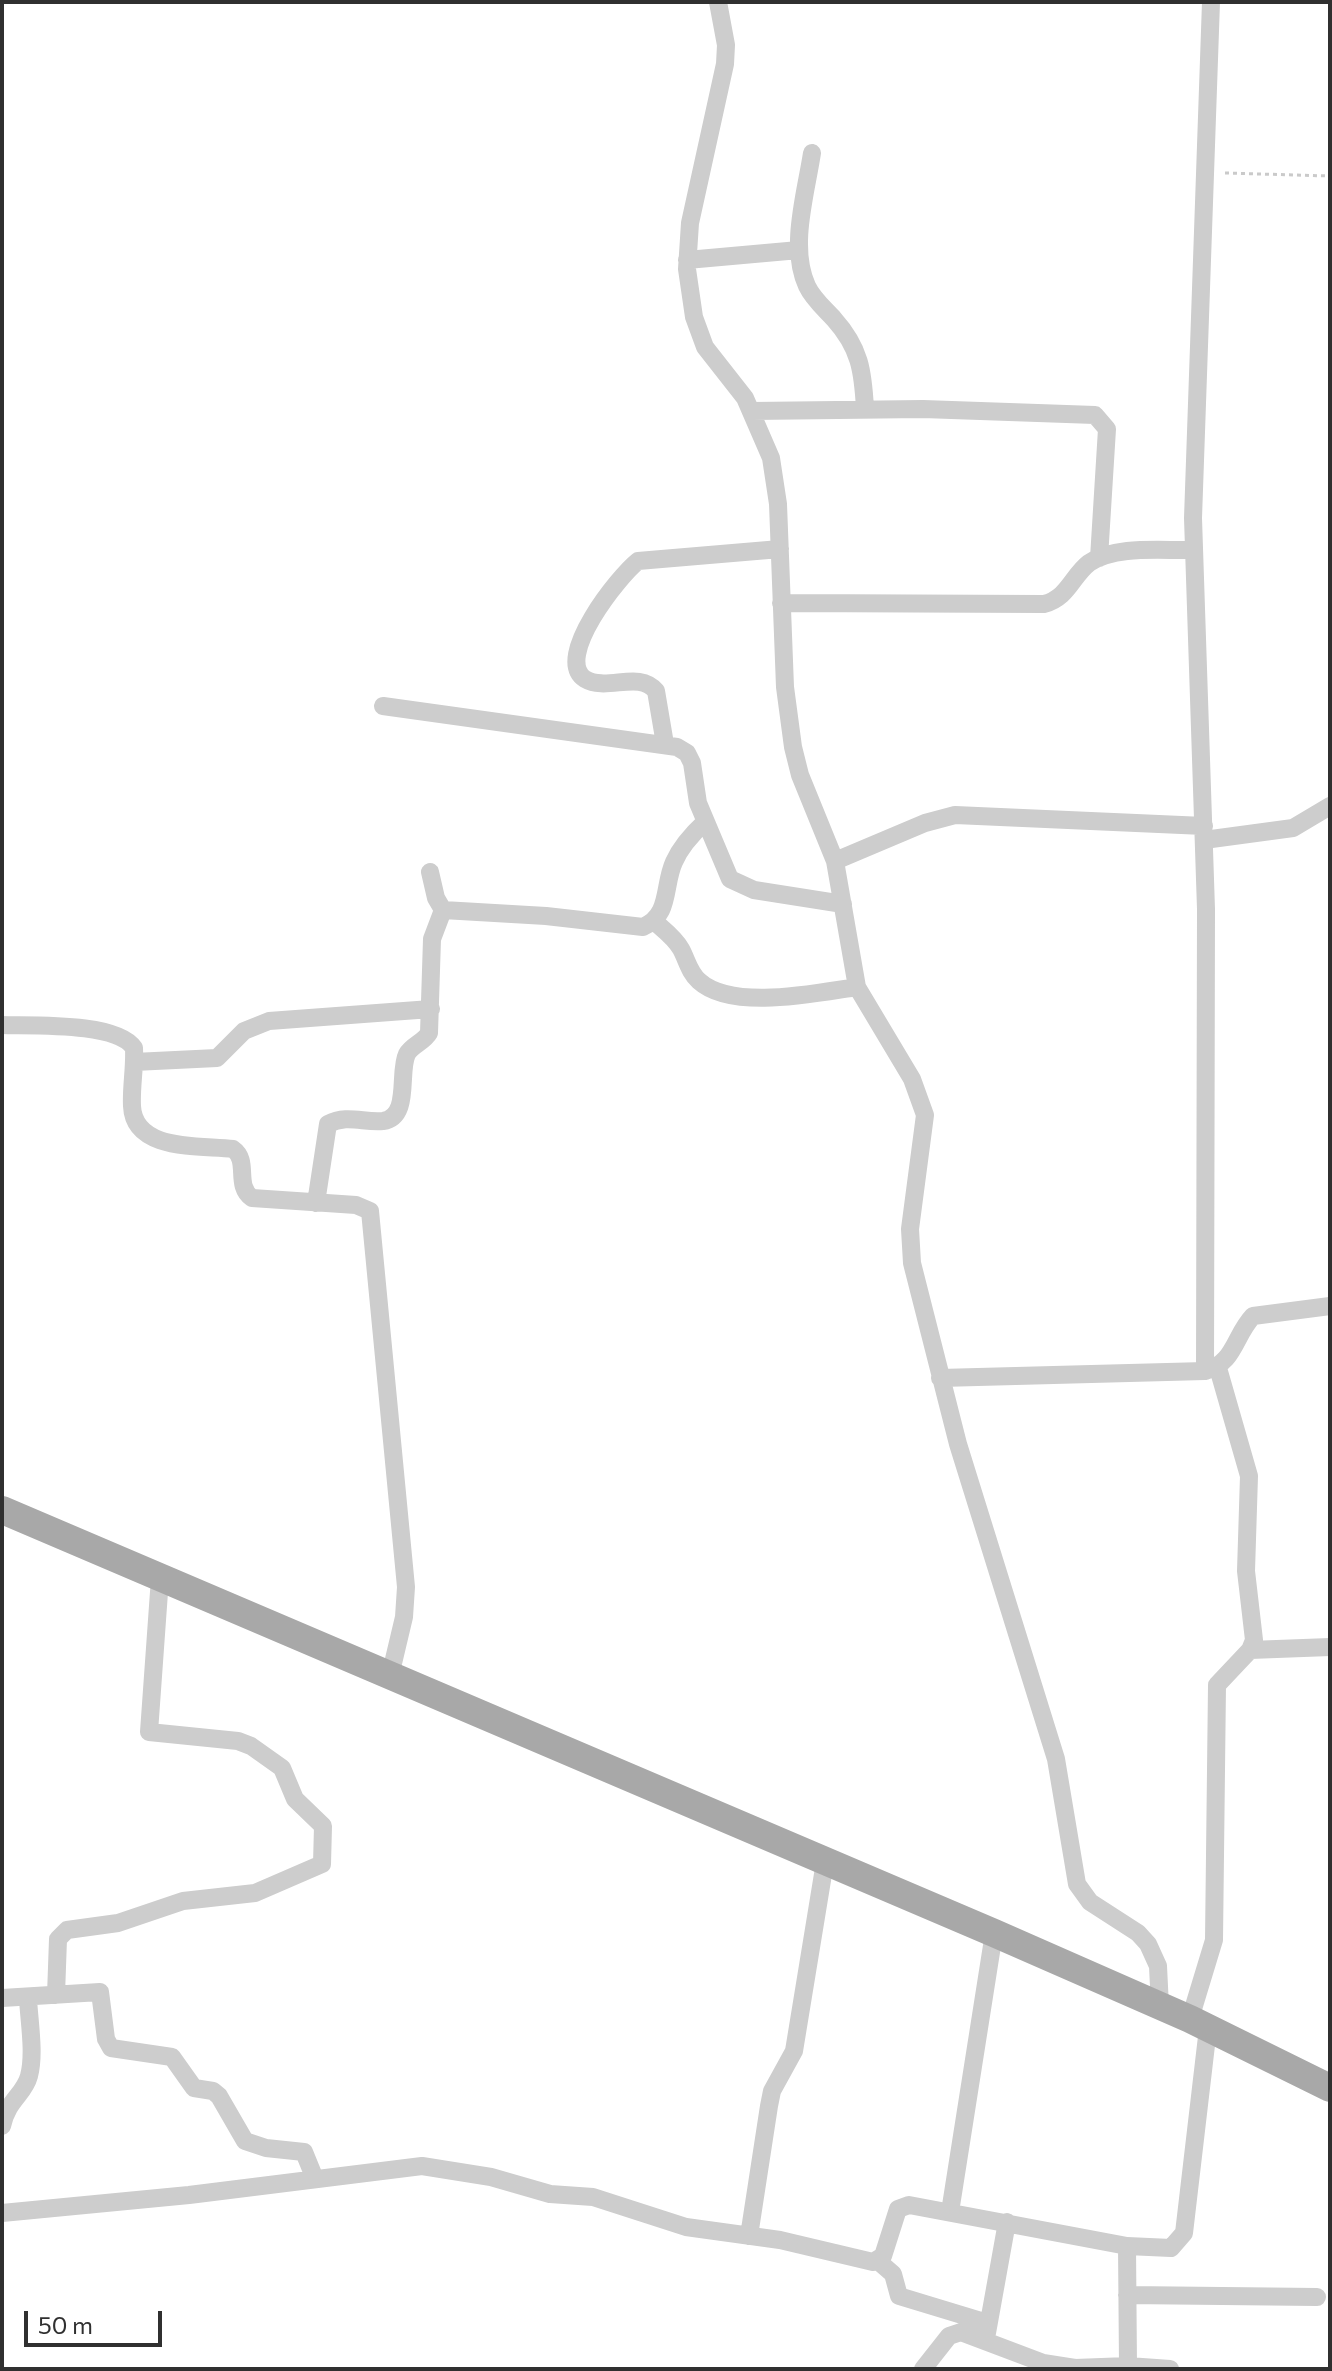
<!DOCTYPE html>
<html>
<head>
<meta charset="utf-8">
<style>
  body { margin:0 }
  #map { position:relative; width:1332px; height:2371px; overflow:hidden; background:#fff; font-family:Commissioner,sans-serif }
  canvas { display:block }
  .frame { position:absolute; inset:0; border:4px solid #303030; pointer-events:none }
  .scale { position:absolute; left:24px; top:2311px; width:138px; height:36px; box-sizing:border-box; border:4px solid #303030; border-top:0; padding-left:10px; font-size:24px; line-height:28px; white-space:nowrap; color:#303030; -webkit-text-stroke:6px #fff; paint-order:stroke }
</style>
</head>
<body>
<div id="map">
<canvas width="1332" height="2371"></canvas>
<div class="frame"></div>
<div class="scale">50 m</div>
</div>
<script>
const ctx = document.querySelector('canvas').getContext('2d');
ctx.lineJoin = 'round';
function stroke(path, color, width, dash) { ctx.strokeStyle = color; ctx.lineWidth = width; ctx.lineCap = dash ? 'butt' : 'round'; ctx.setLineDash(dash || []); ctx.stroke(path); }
stroke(new Path2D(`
  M 1225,173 L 1330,176`), '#cacaca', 3, [4, 4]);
stroke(new Path2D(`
  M 718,2 L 726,45 L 725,64 L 690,223 L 687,269 L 694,317 L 705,347 L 745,398 L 771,458 L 778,504 L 785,687 L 793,747 L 800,775 L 835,861 L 857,987 L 912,1079 L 925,1115 L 910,1229 L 912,1263 L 958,1444 L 1056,1759 L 1077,1884 L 1090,1902 L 1138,1933 L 1148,1944 L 1158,1966 L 1160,2007
  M 812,153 C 806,193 789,247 807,286 C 813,299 825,309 834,319 C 860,348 863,371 865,409
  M 687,260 L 799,250
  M 752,411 L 923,409 L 1095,415 L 1107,429 L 1099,558
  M 781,603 L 1044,604 C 1068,598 1072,576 1089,563 C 1116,545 1162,551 1193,550
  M 383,706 L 677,747 L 687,753 L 692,763 L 698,803 L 730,879 L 754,890 L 843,904
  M 665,744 L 656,691 C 639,670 607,692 585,679 C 553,658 619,576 638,561 L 780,549
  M 1204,840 L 1293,828 L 1330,806
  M 835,861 L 925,823 L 955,815 L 1204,826
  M 430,872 L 436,898 L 443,910 L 546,916 L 643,927 C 671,915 663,886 674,862 C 681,846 692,834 705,822
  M 655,922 C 664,930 675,938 681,949 C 687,960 689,972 699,981 C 732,1011 816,993 857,987
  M 2,1025 C 32,1026 117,1022 134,1048 C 135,1068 131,1087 132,1106 C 134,1152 201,1145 233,1149 C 250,1161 234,1185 252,1198 L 356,1205 L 370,1211 L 406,1587 L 404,1617 L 390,1676
  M 134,1062 L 217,1058 L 244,1031 L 269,1021 L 431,1009
  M 316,1203 L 328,1124 C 347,1114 364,1123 383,1121 C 411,1117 398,1072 407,1054 C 412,1045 424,1042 429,1033 L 432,939 L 443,910
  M 1205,1371 L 1206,909 L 1193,518 L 1211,2
  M 940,1378 L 1205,1371 C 1235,1363 1234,1336 1253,1316 L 1330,1306
  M 1250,1650 L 1330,1647
  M 56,1995 L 58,1939 L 67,1930 L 118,1923 L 183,1901 L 255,1893 L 322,1864 L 323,1826 L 295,1799 L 282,1768 L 251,1746 L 238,1741 L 149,1732 L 160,1578
  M 2,1998 L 100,1992 L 106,2039 L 111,2048 L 172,2057 L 194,2088 L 213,2091 L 219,2096 L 245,2141 L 266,2148 L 304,2152 L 315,2179
  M 1190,2019 L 1214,1940 L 1217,1685 L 1250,1650 L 1254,1640 L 1246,1571 L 1249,1476 L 1218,1368
  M 2,2126 C 8,2099 24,2095 29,2076 C 35,2053 29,2021 28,1998
  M 950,2212 L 994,1933
  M 2,2213 L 189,2195 L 422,2166 L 491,2177 L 550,2194 L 593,2197 L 686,2227 L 780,2240 L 873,2262 L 883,2256 L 898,2209 L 909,2205 L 1127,2246
  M 749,2236 L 769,2106 L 772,2091 L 794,2051 L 825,1862
  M 878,2261 L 893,2274 L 899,2296 L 988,2323
  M 1127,2295 L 1317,2297
  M 987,2333 L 1007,2222
  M 923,2369 L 949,2336 L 961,2332 L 1043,2363 L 1075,2368 L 1128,2366
  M 1170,2369 L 1128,2366 L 1127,2246 L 1171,2248 L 1184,2233 L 1208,2028`), '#cdcdcd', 18);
stroke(new Path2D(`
  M 2,1510 L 994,1933 L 1190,2019 L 1330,2088`), '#a8a8a8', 28);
</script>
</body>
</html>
